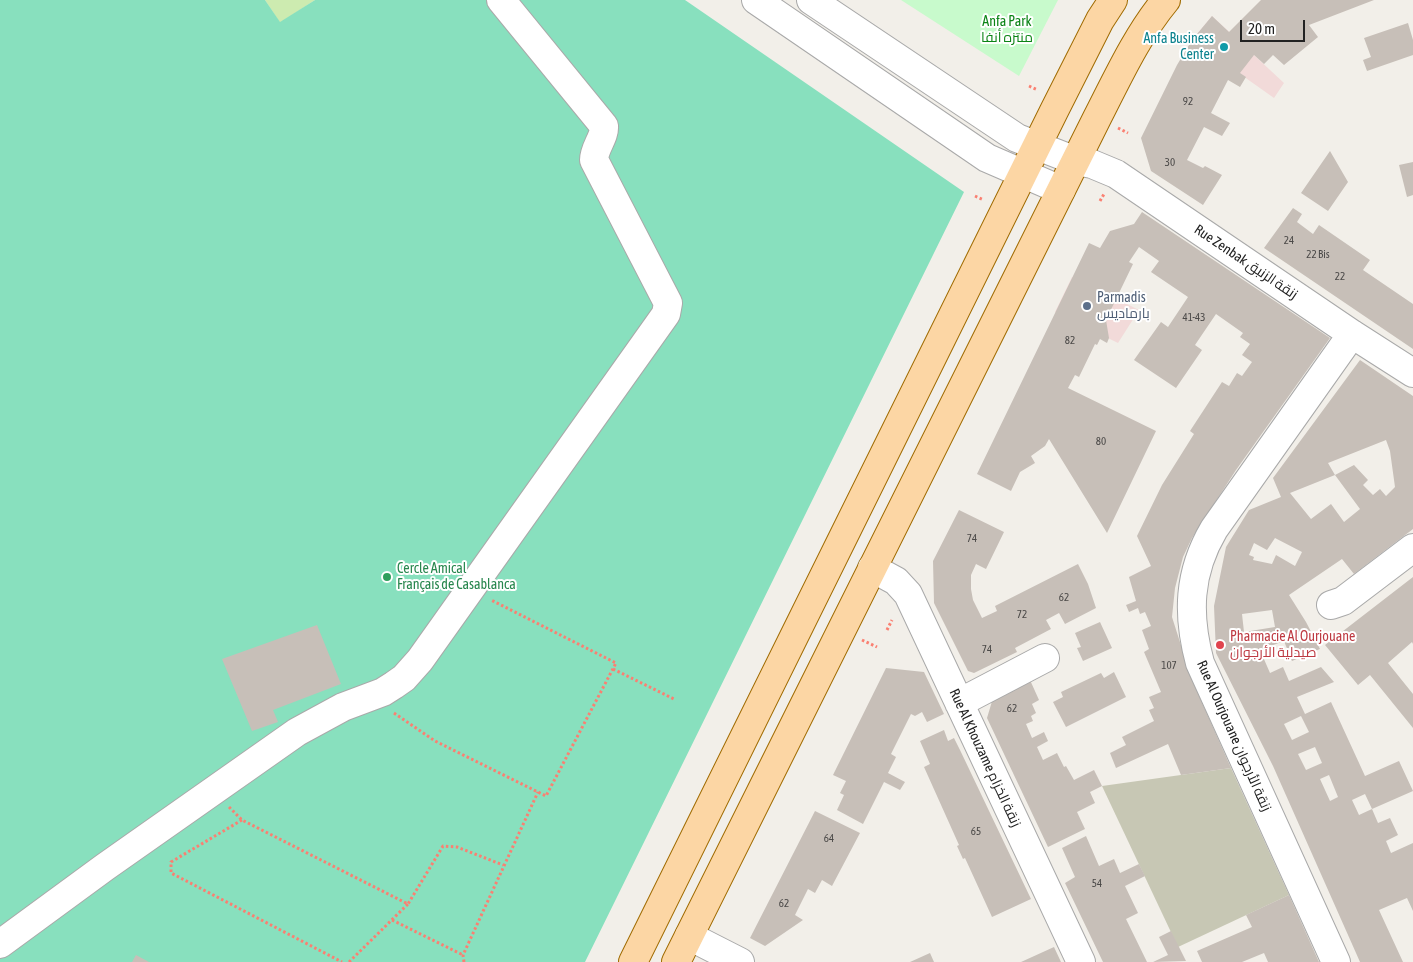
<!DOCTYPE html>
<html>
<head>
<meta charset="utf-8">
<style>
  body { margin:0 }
  #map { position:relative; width:1413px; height:962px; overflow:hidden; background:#f2efe9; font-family:"Asap Condensed",sans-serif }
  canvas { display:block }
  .scale { position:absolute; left:1240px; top:20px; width:65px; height:22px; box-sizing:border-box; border:2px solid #222; border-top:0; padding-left:6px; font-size:15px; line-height:18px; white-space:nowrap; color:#222; -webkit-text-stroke:4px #fff; paint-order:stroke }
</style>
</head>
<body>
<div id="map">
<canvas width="1413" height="962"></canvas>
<div class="scale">20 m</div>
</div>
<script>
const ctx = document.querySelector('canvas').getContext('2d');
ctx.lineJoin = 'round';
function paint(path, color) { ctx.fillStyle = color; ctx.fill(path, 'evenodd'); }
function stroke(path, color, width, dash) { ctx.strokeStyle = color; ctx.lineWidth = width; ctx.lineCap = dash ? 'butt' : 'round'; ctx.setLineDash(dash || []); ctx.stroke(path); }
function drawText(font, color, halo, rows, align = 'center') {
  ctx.font = font + ' "Asap Condensed",Cairo,sans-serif'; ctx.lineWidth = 4; ctx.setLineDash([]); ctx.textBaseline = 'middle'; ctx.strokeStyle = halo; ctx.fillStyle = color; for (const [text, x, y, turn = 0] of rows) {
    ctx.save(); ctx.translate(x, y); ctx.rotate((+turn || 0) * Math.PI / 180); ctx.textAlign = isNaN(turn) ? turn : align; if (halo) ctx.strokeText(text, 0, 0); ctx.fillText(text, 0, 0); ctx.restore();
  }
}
paint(new Path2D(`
  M 1212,16 L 1284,83 L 1274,98 L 1192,40 Z
  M 1072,277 L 1139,310 L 1118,343 L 1055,312 Z`), '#f2dad9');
paint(new Path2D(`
  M 1231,768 L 1289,895 L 1178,947 L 1102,786 Z`), '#c7c7b4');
paint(new Path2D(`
  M 265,0 L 315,0 L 280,23 Z`), '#cdebb0');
paint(new Path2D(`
  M 901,0 L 1058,0 L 1019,76 Z`), '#c8facc');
paint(new Path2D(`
  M 0,0 L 265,0 L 280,22 L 315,0 L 685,0 L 964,192 L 585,962 L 0,962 Z`), '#88e0be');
paint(new Path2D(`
  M 1261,0 L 1374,0 L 1309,25 L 1318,37 L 1284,65 L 1273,55 L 1264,64 L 1254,55 L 1240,73 L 1246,77 L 1240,87 L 1228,80 L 1211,113 L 1230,123 L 1222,136 L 1204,127 L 1187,160 L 1203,168 L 1205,166 L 1222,175 L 1203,205 L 1151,171 L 1141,138 L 1177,65 L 1192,40 L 1212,16 L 1229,32 Z
  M 1408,23 L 1413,40 L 1413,55 L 1367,71 L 1363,60 L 1371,57 L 1364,38 Z
  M 1330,151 L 1348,182 L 1328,211 L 1301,193 Z
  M 1413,162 L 1413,195 L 1407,197 L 1399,165 Z
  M 1293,208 L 1302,214 L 1297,222 L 1313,234 L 1319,225 L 1370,260 L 1363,270 L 1413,304 L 1413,349 L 1264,248 Z
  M 1142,212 L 1330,338 L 1236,470 L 1192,538 L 1183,557 L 1175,588 L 1172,617 L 1192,680 L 1231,768 L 1181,775 L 1168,744 L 1116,768 L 1110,753 L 1126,745 L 1122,737 L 1154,721 L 1149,710 L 1154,708 L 1149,697 L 1161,692 L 1144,652 L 1149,649 L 1142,630 L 1151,626 L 1145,612 L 1140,614 L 1138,608 L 1129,612 L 1126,605 L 1136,601 L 1129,577 L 1151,566 L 1137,536 L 1162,485 L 1194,434 L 1190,431 L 1222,382 L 1229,386 L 1237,373 L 1242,376 L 1252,362 L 1242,355 L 1250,344 L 1240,337 L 1243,333 L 1216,314 L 1195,345 L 1202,350 L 1176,388 L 1134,360 L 1161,322 L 1168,327 L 1188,297 L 1151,272 L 1159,261 L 1139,247 L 1129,262 L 1133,264 L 1106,320 L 1109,338 L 1107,343 L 1100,339 L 1097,345 L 1095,344 L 1079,377 L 1075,375 L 1068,388 L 1156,431 L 1107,533 L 1049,439 L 1045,446 L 1031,456 L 1035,463 L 1020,472 L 1011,491 L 977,474 L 1089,243 L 1100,248 L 1110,231 L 1134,224 Z
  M 1360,360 L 1413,396 L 1413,529 L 1354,574 L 1342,559 L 1289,595 L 1306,622 L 1320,649 L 1292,661 L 1284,641 L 1260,650 L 1270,673 L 1283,667 L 1289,681 L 1321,667 L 1334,682 L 1297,697 L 1305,714 L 1331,702 L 1365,776 L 1399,761 L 1413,791 L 1372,809 L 1378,823 L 1390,818 L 1398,835 L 1386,841 L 1391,853 L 1413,843 L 1413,911 L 1407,898 L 1379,910 L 1403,962 L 1360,962 L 1273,766 L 1216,653 L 1214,606 L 1226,547 L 1249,510 L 1281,497 L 1273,478 ZM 1386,440 L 1390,451 L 1395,487 L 1386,496 L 1380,489 L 1373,495 L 1363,485 L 1368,480 L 1354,465 L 1335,475 L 1360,509 L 1344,522 L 1331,504 L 1311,519 L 1290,493 L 1335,475 L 1328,463 ZM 1275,538 L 1302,552 L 1295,566 L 1276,555 L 1272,564 L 1253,560 L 1254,557 L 1249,555 L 1254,543 L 1267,550 ZM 1272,610 L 1275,627 L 1244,632 L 1242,614 ZM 1301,716 L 1309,732 L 1292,740 L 1284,724 ZM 1315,747 L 1322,763 L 1306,770 L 1298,754 ZM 1329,775 L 1338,797 L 1330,801 L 1320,779 ZM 1365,794 L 1372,809 L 1359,815 L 1352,800 Z
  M 959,510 L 1004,532 L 986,569 L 976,564 L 971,575 L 971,589 L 973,600 L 982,618 L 997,611 L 995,606 L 1078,564 L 1088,584 L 1096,608 L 1065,624 L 1059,613 L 1046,620 L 1051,629 L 1015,648 L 1017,652 L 974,673 L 968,671 L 934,603 L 933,561 Z
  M 1413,577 L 1413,644 L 1412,642 L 1388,663 L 1413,694 L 1413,728 L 1370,675 L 1358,685 L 1325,645 Z
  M 1100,622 L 1112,648 L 1083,661 L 1077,648 L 1081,647 L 1075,633 Z
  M 317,625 L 341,684 L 273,710 L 278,722 L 252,731 L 222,659 Z
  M 886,668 L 924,672 L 944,714 L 927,722 L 922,712 L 915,716 L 911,714 L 891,754 L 896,757 L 888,773 L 905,782 L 900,790 L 884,782 L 863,824 L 837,810 L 844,795 L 840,793 L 846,781 L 833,775 Z
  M 1114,672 L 1126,697 L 1066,727 L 1053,702 L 1063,697 L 1061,692 L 1101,673 L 1104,678 Z
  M 1030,680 L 1039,700 L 1032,704 L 1036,713 L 1031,716 L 1033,721 L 1026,724 L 1032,738 L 1044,732 L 1048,741 L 1037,747 L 1043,760 L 1057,753 L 1064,767 L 1066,766 L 1074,780 L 1094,770 L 1102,786 L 1090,792 L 1095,803 L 1077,812 L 1085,829 L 1048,847 L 987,718 L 993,698 Z
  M 944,730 L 948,741 L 954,738 L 960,750 L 1031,899 L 992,917 L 965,858 L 963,859 L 957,846 L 959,845 L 924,767 L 930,764 L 920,741 Z
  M 815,811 L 860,833 L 832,886 L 822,880 L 815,893 L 808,889 L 795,915 L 803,920 L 765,946 L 750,938 Z
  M 1086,836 L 1099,866 L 1114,859 L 1120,873 L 1139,864 L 1145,876 L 1125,886 L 1138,913 L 1126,919 L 1147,962 L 1103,962 L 1065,883 L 1075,877 L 1062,848 Z
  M 1289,895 L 1319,962 L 1268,962 L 1264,953 L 1242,962 L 1202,962 L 1197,951 L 1252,927 L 1246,915 Z
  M 1171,931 L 1186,961 L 1153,962 L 1168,955 L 1159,937 Z
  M 1054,947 L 1061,962 L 1021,962 Z
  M 930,953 L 934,962 L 910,962 Z
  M 136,955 L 149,962 L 132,962 Z`), '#c7bfb8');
const minor = new Path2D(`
  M 756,0 L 987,158 L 1061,190
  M 811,0 L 1017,138 L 1076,161 L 1092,164 L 1116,174 L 1352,334 L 1413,373
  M 872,568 L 896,581 L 908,594 L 1081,962
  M 1331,605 L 1343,601 L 1413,548
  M 959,703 L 1045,658
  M 689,936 L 740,962
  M 0,944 L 105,867 L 297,732 L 343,707 L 383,692 L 394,685 L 404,678 L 420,660 L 666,314 L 668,303 L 594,160 C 594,148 605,137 604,126 L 501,0
  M 1336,962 L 1200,663 C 1187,615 1188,573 1214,529 L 1352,334`);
const major = new Path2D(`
  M 633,962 L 1054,111 L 1100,20 L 1113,0
  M 676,962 L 1097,118 C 1118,77 1137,35 1166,0`);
stroke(minor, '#a9a9a9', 30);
stroke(major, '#a06b00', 30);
stroke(new Path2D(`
  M 1029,86 L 1038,90
  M 1118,128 L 1128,133
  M 975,196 L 984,200
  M 1100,201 L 1104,194
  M 887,630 L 892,620
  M 862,640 L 877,647
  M 613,669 L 674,699
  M 394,713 L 435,741 L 546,796 L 616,663 L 491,600
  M 229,807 L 242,820 L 408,904 L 443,846 L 457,847 L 503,865
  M 242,820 L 171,862 L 171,873 L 342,962
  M 392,920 L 463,955
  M 349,962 L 408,904
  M 464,962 L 463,955 L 538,792`), '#fa8072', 3, [2.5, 2.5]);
stroke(minor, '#fff', 28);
stroke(major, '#fcd6a4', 28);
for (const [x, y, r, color] of [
  [1224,47,5,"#0f9aa8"],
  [1087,306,5,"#5c6f8a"],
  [387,577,5,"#2e9e5b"],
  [1220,645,5,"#e0444e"]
]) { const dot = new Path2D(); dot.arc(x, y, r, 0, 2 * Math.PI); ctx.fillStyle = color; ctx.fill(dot); stroke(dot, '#fff', 2); }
drawText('11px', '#4b4948', null, [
  ["92",1188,102],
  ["30",1170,163],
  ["24",1289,241],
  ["22 Bis",1318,255],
  ["22",1340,277],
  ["41-43",1194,318],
  ["82",1070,341],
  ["80",1101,442],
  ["74",972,539],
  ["62",1064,598],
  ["72",1022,615],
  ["74",987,650],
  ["107",1169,666],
  ["62",1012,709],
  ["65",976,832],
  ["64",829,839],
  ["54",1097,884],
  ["62",784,904]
]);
drawText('14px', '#0c8416', '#fff', [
  ["Anfa Park",1007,22],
  ["منتزه أنفا",1007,38]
]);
drawText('14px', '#0d838f', '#fff', [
  ["Anfa Business",1214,39],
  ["Center",1214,55]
], 'right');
drawText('14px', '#222', '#fff', [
  ["Rue Zenbak زنقة الزنبق",1246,262,34],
  ["Rue Al Ourjouane زنقة الأرجوان",1234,736,66],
  ["Rue Al Khouzame زنقة الخزام",985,758,65]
]);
drawText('14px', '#4e5e75', '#fff', [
  ["Parmadis",1097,298],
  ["بارماديس",1097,314]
], 'left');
drawText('14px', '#27864d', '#fff', [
  ["Cercle Amical",397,569],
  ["Français de Casablanca",397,585]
], 'left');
drawText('14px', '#be3a42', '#fff', [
  ["Pharmacie Al Ourjouane",1230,637],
  ["صيدلية الأرجوان",1230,653]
], 'left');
</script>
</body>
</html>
